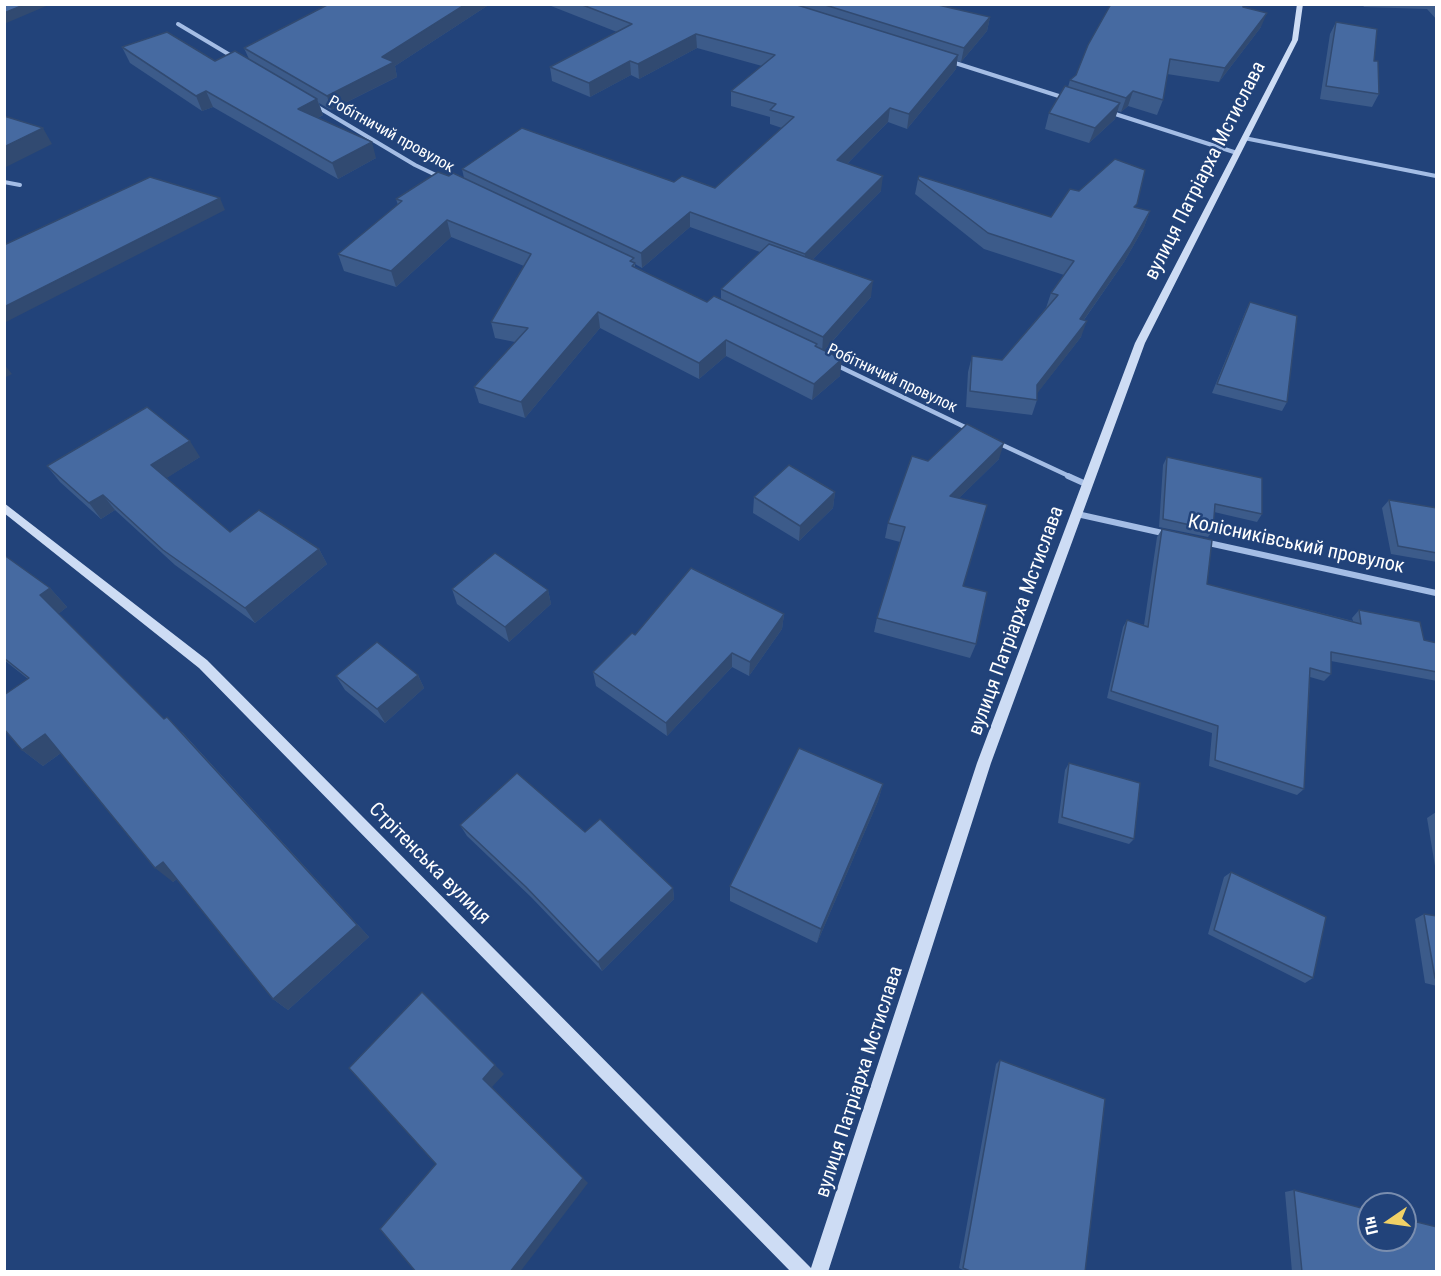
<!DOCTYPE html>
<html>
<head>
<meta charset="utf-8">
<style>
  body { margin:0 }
  #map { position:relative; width:1441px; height:1276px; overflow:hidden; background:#22437a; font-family:"Roboto Condensed",sans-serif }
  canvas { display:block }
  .frame { position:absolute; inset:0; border:6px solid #fff; pointer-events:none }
  .north { position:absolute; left:1357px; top:1192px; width:60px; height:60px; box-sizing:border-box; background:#22437a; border:2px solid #7a8eaf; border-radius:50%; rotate:257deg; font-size:16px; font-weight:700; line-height:24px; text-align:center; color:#fff }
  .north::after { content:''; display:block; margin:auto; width:21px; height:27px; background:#f1d166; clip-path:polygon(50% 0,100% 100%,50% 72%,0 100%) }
</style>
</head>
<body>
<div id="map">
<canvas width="1441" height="1276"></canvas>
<div class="frame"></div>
<div class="north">Пн</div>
</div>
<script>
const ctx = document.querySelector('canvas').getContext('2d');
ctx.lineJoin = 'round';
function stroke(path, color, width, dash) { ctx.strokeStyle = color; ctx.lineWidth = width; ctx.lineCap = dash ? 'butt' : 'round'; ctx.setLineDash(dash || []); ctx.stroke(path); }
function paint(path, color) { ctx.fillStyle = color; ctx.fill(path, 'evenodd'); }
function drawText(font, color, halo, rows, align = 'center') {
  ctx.font = font + ' "Roboto Condensed",sans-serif'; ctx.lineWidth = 5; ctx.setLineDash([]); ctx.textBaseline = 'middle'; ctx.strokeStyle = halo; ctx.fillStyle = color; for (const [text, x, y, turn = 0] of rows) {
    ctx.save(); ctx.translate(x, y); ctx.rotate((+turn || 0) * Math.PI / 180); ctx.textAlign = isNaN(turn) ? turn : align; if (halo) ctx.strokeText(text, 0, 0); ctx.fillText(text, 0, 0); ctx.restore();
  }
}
stroke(new Path2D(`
  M 178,24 L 235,58
  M 949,61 L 1065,98
  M 316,106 L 415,165 L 440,177
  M 1109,112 L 1237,153
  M 1244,138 L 1436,176
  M 4,182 L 20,185`), '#a4bde5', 4);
stroke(new Path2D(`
  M 834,364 L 971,430
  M 996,442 L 1071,477`), '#a4bde5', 4.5);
stroke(new Path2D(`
  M 1068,476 L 1088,485
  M 1077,514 L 1167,534
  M 1204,542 L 1436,593`), '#a4bde5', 6);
paint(new Path2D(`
  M 1297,4 L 1303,4 L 1298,40 L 1145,343 L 991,763 L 828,1272 L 791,1272 L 199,668 L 4,513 L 4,503 L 207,660 L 811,1268 L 977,763 L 1135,343 L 1292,40 Z`), '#cddcf4');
paint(new Path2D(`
  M 316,4 L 490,4 L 395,66 L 397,77 L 331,110 L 319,103 L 323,115 L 318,118 L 376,158 L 338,179 L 213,107 L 202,111 L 130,63 L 122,47 L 215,61 L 249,59 L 244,48 L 325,7 Z
  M 546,4 L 934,4 L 990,17 L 987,31 L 961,62 L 957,61 L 956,69 L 907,129 L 888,122 L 847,164 L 881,191 L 813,259 L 871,297 L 824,351 L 840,376 L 812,400 L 726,356 L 699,379 L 600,328 L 525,418 L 479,403 L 474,387 L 515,342 L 495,338 L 491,322 L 524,266 L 451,237 L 396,287 L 344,271 L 338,254 L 398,205 L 396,199 L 449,176 L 464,178 L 462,169 L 674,182 L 715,188 L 782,128 L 770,124 L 770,117 L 731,106 L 731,91 L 762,66 L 697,48 L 639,79 L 631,75 L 590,97 L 552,81 L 550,67 L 617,32 ZM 690,227 L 760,252 L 721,289 L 721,299 L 707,302 L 635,267 L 635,264 L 642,268 Z
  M 1362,4 L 1437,4 L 1437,20 L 1427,9 L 1364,7 Z
  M 1243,7 L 1261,27 L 1219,82 L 1167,74 L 1163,100 L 1157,115 L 1128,106 L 1121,112 L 1117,111 L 1115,119 L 1089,143 L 1045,129 L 1049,113 L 1068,87 L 1070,80 L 1076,75 Z
  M 1336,22 L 1374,61 L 1379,94 L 1372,107 L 1320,99 L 1330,34 Z
  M 918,179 L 1051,217 L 1136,207 L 1150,211 L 1144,227 L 1124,262 L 1084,320 L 1081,337 L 1037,393 L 1037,400 L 1032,415 L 966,407 L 968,372 L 972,356 L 1002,360 L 1046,308 L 1051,293 L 1064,275 L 984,249 L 915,194 Z
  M 1250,302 L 1287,402 L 1282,411 L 1212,393 L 1246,310 Z
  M 200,457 L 166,478 L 230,532 L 319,549 L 327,564 L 255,623 L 175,565 L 115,510 L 101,519 L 60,482 L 47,466 Z
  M 1167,457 L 1262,514 L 1257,522 L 1214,512 L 1213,530 L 1208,537 L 1159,527 L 1163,465 Z
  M 999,459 L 959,498 L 963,586 L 976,644 L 970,658 L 874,632 L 877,618 L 900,542 L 885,538 L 888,523 L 928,461 Z
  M 835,492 L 833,508 L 799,541 L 753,513 L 754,497 Z
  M 1389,500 L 1437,508 L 1437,562 L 1391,554 L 1382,508 Z
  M 1162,529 L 1207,584 L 1353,621 L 1352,618 L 1359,610 L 1424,640 L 1437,643 L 1437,681 L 1331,661 L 1331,674 L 1324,681 L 1310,677 L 1304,789 L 1297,795 L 1209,766 L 1212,733 L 1107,698 L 1123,627 L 1127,620 L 1144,625 L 1157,537 Z
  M 4,555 L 50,588 L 67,607 L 58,614 L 164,719 L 183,733 L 369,937 L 288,1010 L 273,999 L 177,879 L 173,882 L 61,753 L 43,766 L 22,750 L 28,679 L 4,660 Z
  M 452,589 L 548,590 L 551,604 L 509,642 L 457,604 Z
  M 784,614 L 782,629 L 749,676 L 732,667 L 667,736 L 596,686 L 593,672 Z
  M 418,675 L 424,688 L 385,723 L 345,690 L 336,676 Z
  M 1069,763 L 1134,839 L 1129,844 L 1058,823 L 1065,770 Z
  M 883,784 L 878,801 L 817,943 L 730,901 L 730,886 Z
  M 1436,812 L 1437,812 L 1437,866 L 1435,866 L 1427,818 Z
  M 460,825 L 585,832 L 673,888 L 674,899 L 602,971 L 531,897 L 467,836 Z
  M 1231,872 L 1313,978 L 1305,983 L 1208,934 L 1224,877 Z
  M 1424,914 L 1437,916 L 1437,986 L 1425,983 L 1415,919 Z
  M 1000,1060 L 1085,1272 L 967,1272 L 959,1268 L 996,1064 Z
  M 1294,1190 L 1437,1272 L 1292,1272 L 1285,1192 Z`), '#3c5b8a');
paint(new Path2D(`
  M 26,4 L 51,4 L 4,24 L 4,13 Z
  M 466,4 L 490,4 L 395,66 L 397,77 L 331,110 L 327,96 L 382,57 Z
  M 1267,13 L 1261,27 L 1219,82 L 1225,68 Z
  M 990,17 L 987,31 L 961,62 L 964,48 Z
  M 696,34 L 697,48 L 639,79 L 638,64 Z
  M 958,55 L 956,69 L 907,129 L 909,114 Z
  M 630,61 L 631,75 L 590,97 L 589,83 Z
  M 206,91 L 213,107 L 202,111 L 196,96 Z
  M 1133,91 L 1128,106 L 1121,112 L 1126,98 Z
  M 317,99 L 323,115 L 304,125 L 298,109 Z
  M 1120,103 L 1115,119 L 1089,143 L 1095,128 Z
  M 890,108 L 888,122 L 836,175 L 837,160 Z
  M 43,128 L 52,144 L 4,168 L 4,147 Z
  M 372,142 L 376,158 L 338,179 L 332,163 Z
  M 883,176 L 881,191 L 804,268 L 805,254 Z
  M 220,198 L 225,210 L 4,323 L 4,307 Z
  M 1150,211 L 1144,227 L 1124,262 L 1074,334 L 1080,319 Z
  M 690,212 L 690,227 L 642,268 L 641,253 Z
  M 447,220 L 451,237 L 396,287 L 391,271 Z
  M 873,281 L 871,297 L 822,353 L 823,337 Z
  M 598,312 L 600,328 L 525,418 L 521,402 Z
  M 1087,321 L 1081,337 L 1032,400 L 1037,385 Z
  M 726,340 L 726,356 L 699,379 L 699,363 Z
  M 842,359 L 840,376 L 812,400 L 814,384 Z
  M 4,364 L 12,374 L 4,378 Z
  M 190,441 L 200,457 L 162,481 L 151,465 Z
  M 1004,443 L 999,459 L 946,511 L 950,496 Z
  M 835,492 L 833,508 L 799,541 L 800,526 Z
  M 103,495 L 115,510 L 101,519 L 89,503 Z
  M 319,549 L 327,564 L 255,623 L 245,608 Z
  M 50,588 L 67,607 L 58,614 L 40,595 Z
  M 548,590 L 551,604 L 509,642 L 505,627 Z
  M 784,614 L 782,629 L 749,676 L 750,662 Z
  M 732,653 L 732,667 L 667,736 L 666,723 Z
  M 418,675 L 424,688 L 385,723 L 377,709 Z
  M 167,717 L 369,937 L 288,1010 L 273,999 Z
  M 45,734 L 65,750 L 43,766 L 22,750 Z
  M 883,784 L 878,801 L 817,943 L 821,929 Z
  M 163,862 L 181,876 L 173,882 L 155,868 Z
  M 673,888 L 674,899 L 602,971 L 598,962 Z
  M 495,1065 L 504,1074 L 492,1087 L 588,1183 L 520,1272 L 510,1272 L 483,1079 Z`), '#314a71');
const building = new Path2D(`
  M 4,4 L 26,4 L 4,13 Z
  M 329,4 L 466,4 L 382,57 L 394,62 L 327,96 L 244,48 Z
  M 580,4 L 794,4 L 958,55 L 909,114 L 890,108 L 837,160 L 883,176 L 805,254 L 690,212 L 641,253 L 462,169 L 522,128 L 674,182 L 682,176 L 715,188 L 794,117 L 770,110 L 776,104 L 731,91 L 775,55 L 696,34 L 638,64 L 630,61 L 589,83 L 550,67 L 632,24 Z
  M 822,4 L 934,4 L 990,17 L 964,48 Z
  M 1111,4 L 1243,4 L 1243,7 L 1267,13 L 1225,68 L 1170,59 L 1163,100 L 1133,91 L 1126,98 L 1070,80 L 1076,75 L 1088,45 Z
  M 1336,22 L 1377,29 L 1374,61 L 1378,61 L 1379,94 L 1326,86 Z
  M 167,32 L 215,61 L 235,51 L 317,99 L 298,109 L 372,142 L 332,163 L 206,91 L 196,96 L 122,47 Z
  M 1065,86 L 1120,103 L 1095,128 L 1049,113 Z
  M 4,116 L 43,128 L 4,147 Z
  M 1115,159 L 1145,170 L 1137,204 L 1134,207 L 1150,211 L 1130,246 L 1080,319 L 1087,321 L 1037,385 L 1037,400 L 970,391 L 972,356 L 1002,360 L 1058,295 L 1051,293 L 1074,261 L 988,233 L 918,179 L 919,176 L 1051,217 L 1070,189 L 1079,191 Z
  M 438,172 L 449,176 L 453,173 L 634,258 L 630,261 L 635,263 L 632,266 L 707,302 L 714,296 L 817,344 L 815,346 L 842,359 L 814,384 L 726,340 L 699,363 L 598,312 L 521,402 L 474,387 L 528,328 L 491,322 L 531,254 L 447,220 L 391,271 L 338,254 L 402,201 L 396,199 Z
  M 150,177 L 220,198 L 4,307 L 4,245 Z
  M 769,244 L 873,281 L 823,337 L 721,289 Z
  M 1250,302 L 1297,316 L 1287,402 L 1217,384 Z
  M 147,407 L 190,441 L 151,465 L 230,532 L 259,510 L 319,549 L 245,608 L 163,550 L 103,495 L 89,503 L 47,466 Z
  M 967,424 L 1004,443 L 950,496 L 987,505 L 963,586 L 987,592 L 976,644 L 877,618 L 905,527 L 888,523 L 912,456 L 928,461 Z
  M 1167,457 L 1262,478 L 1262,514 L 1215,504 L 1213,530 L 1163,519 Z
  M 789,465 L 835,492 L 800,526 L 754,497 Z
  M 1389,500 L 1437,508 L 1437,553 L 1398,546 Z
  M 1162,529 L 1212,540 L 1207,584 L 1361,624 L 1359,610 L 1420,622 L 1424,640 L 1437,643 L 1437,672 L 1331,652 L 1331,674 L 1310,668 L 1304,789 L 1215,760 L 1218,726 L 1111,691 L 1127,620 L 1148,627 Z
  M 495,553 L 548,590 L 505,627 L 452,589 Z
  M 4,555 L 50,588 L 40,595 L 164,719 L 167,717 L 357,925 L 273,999 L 163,862 L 155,868 L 45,734 L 22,750 L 4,729 L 4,695 L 29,678 L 4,658 Z
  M 691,568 L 784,614 L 750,662 L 732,653 L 666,723 L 593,672 L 632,633 L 635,635 Z
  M 377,642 L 418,675 L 377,709 L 336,676 Z
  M 799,748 L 883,784 L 821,929 L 730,886 Z
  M 1069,763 L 1140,783 L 1134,839 L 1062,817 Z
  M 517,773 L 585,832 L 600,819 L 673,888 L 598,962 L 526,887 L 460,825 Z
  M 1231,872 L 1326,917 L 1313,978 L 1214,930 Z
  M 1424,914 L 1437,916 L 1437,979 L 1435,978 Z
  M 422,992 L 495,1065 L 483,1079 L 583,1178 L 510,1272 L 416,1272 L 380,1229 L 436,1164 L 349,1068 Z
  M 1000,1060 L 1105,1099 L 1085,1272 L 972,1272 L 963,1268 Z
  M 1294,1190 L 1369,1210 L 1369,1240 L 1405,1240 L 1405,1219 L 1437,1227 L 1437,1272 L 1302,1272 Z`);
paint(building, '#466aa1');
stroke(building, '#314a71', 1.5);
drawText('16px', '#fff', '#22437a', [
  ["Робітничий провулок",391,135,29],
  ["Робітничий провулок",892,379,25]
]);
drawText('20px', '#fff', '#22437a', [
  ["вулиця Патріарха Мстислава",1206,171,-63],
  ["Колісниківський провулок",1296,545,12],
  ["вулиця Патріарха Мстислава",1017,621,-70],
  ["Стрітенська вулиця",429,864,45],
  ["вулиця Патріарха Мстислава",860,1082,-72]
]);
</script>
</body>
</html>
